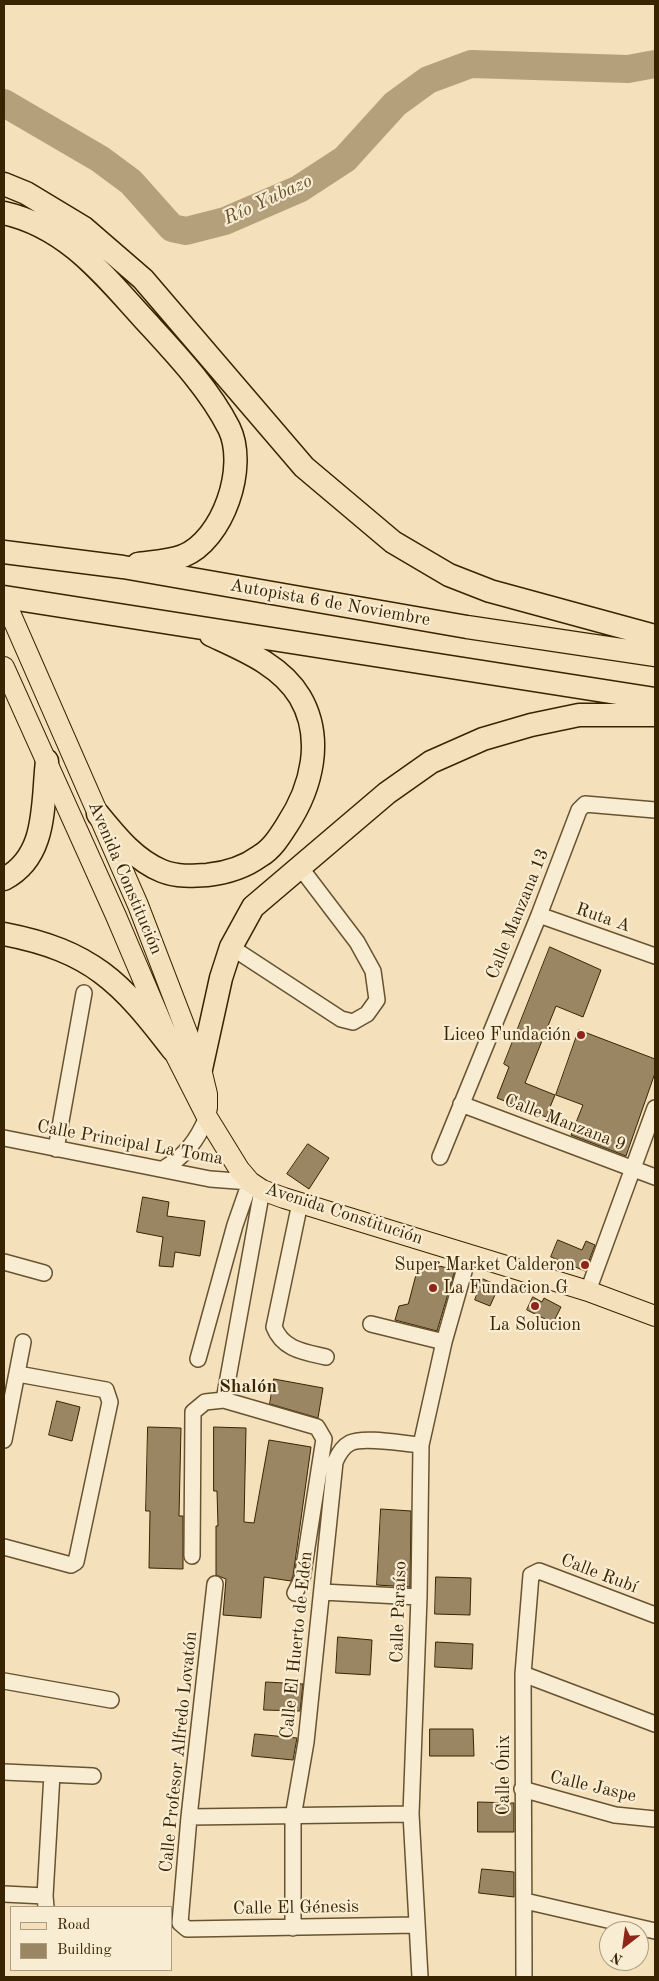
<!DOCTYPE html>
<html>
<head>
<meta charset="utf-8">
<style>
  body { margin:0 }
  #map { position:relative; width:659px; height:1981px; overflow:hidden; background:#f4e1bb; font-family:"Old Standard TT",serif }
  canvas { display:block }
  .frame { position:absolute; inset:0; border:5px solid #392401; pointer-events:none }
  .legend { position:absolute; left:10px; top:1906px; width:162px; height:65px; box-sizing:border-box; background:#f8ecd3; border:1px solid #ac9c7f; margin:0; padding:6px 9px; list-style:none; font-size:15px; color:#392401 }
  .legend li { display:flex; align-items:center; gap:10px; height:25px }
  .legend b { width:25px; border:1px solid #ac9c7f }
  .north { position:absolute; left:599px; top:1921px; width:50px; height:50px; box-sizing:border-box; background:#f8ecd3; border:1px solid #ac9c7f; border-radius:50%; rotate:210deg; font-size:14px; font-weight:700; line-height:20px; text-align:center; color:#392401 }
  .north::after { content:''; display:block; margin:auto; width:18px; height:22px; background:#8f2418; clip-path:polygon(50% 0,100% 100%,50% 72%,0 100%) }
</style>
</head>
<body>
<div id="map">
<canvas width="659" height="1981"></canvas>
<div class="frame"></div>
<ul class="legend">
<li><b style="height:6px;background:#f4e1bb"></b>Road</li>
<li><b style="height:14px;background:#9a8662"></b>Building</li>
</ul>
<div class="north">N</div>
</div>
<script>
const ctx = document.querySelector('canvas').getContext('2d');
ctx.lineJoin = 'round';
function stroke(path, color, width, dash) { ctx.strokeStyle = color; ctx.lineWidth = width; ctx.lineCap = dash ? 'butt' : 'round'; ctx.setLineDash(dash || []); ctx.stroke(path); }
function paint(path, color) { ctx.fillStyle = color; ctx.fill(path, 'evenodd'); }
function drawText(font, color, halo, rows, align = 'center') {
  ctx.font = font + ' "Old Standard TT",serif'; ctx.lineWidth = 4.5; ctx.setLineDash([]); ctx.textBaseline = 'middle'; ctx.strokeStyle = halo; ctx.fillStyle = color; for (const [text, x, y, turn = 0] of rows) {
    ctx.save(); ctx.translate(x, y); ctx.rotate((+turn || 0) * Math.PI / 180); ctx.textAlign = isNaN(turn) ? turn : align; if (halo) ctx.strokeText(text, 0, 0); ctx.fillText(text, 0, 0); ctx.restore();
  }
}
stroke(new Path2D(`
  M 4,103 L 100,159 L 131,182 L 172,228 L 186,231 L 225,221 L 299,189 L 345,159 L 395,104 L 428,80 L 471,64 L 628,69 L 655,64`), '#b4a17c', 28);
const building = new Path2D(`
  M 550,947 L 601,970 L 583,1017 L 556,1006 L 525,1083 L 555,1095 L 546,1117 L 497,1098 L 509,1067 L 504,1064 Z
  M 579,1030 L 655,1059 L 655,1073 L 626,1156 L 571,1135 L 583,1105 L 556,1095 Z
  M 308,1144 L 329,1158 L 309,1189 L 287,1174 Z
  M 143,1197 L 169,1202 L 167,1216 L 205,1221 L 200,1256 L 175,1252 L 173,1267 L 159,1266 L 163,1237 L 137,1232 Z
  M 558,1240 L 582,1250 L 586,1241 L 595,1245 L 585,1271 L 551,1257 Z
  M 420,1261 L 455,1270 L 437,1331 L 395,1320 L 399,1306 L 408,1304 Z
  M 483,1279 L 499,1286 L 490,1306 L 475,1300 Z
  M 533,1297 L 542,1302 L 544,1298 L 561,1307 L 553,1323 L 527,1310 Z
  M 274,1379 L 323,1388 L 318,1418 L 270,1404 Z
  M 57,1401 L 80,1407 L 72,1441 L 49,1435 Z
  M 148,1427 L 181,1428 L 179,1516 L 183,1516 L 183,1569 L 149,1568 L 150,1511 L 146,1511 Z
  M 214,1427 L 246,1428 L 244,1522 L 254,1523 L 269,1440 L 311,1447 L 293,1576 L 291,1581 L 264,1577 L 261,1618 L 223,1615 L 226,1579 L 216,1575 L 216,1526 L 218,1526 L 217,1491 L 214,1491 Z
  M 381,1509 L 411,1511 L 410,1587 L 377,1585 Z
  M 436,1577 L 471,1578 L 470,1615 L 435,1614 Z
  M 338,1637 L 372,1640 L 370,1675 L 336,1673 Z
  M 436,1642 L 473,1644 L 472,1669 L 435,1667 Z
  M 266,1682 L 303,1684 L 300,1711 L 264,1710 Z
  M 430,1729 L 473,1729 L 474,1756 L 430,1756 Z
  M 255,1734 L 297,1738 L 293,1760 L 252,1756 Z
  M 478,1802 L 514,1803 L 514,1832 L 478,1832 Z
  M 482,1869 L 514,1872 L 514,1897 L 479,1893 Z`);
paint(building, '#9a8662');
stroke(building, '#392401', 1);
const minor = new Path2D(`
  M 539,915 L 655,956
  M 231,947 L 341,1019 L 353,1022 L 367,1014 L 377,1000 L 373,971 L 357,942 L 300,867
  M 461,1104 L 655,1177
  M 4,1138 L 210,1179 L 250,1182 L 235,1225 L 198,1359
  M 56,1149 L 84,993
  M 440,1157 L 539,915 L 579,810 L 585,804 L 655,810
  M 163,1169 C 185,1156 197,1141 207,1117
  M 300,1203 L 274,1327 C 283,1350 305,1352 326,1357
  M 4,1262 L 44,1273
  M 588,1291 L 655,1108
  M 371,1324 L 444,1342
  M 224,1400 L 262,1190
  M 4,1440 L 23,1342
  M 4,1547 L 71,1565 L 76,1562 L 110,1402 L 106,1390 L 18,1374
  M 192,1556 L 193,1412 L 205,1402 L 224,1400 L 317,1427 L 324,1439 L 302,1579 L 295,1593
  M 215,1584 L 189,1817 L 180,1923 L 187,1929 L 416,1925
  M 322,1592 L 419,1597
  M 523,1674 L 655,1724
  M 4,1681 L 111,1700
  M 4,1772 L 93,1776
  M 522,1789 L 615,1815 L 655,1819
  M 189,1817 L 411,1814
  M 4,1894 L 45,1896
  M 525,1901 L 655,1931
  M 46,1907 L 45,1896 L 52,1774
  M 293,1928 L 293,1817 L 306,1742 L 335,1462 C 338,1455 342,1447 350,1443 C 364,1436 404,1444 421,1445
  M 524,1975 L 523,1674 L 531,1575 L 539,1571 L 655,1615
  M 420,1977 L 411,1814 L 419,1597 L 421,1445 L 444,1342 L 469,1254`);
const major = new Path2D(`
  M 4,599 L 138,905 L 201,1069 L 207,1094 L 207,1108
  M 4,667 L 116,916 L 173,1050 L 207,1117 L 239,1169 L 250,1182 L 262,1190 L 284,1198 L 588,1291 L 655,1316`);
const highway = new Path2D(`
  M 4,184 L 26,193 L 84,228 L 143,279 L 304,467 L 393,542 L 449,575 L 490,591 L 655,636
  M 4,213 C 66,227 102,273 143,318 C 174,352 208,387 229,428 C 248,467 223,540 183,556 C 169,561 152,562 138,564
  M 4,552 L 123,567 L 467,627 L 655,655
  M 4,597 L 655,699
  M 98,814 C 116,836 135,860 162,871 C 177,877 192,876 207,875 C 226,873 245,867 260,856 C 272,849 280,836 287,825 C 312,787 324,738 300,697 C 281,665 243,650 211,635
  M 4,879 C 48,856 42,804 47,761
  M 4,934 C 92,951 121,982 173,1050
  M 201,1069 L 221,978 L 231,947 L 253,907 L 387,793 L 431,762 L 483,739 L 531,725 L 579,715 L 655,715`);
stroke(minor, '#685330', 18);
stroke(major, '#392401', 22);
stroke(highway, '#392401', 25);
stroke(minor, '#f8ecd3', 15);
stroke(major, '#f4e1bb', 20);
stroke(highway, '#f4e1bb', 22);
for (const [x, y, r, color] of [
  [581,1035,5,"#8f2418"],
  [585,1265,5,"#8f2418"],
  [433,1288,5,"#8f2418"],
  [535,1306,5,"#8f2418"]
]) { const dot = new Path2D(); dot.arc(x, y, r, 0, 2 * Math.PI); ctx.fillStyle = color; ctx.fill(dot); stroke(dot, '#f8ecd3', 2); }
drawText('18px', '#392401', '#f8ecd3', [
  ["Autopista 6 de Noviembre",330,603,10],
  ["Avenida Constitución",125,878,67],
  ["Calle Manzana 13",518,914,-68],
  ["Ruta A",603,918,19],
  ["Calle Manzana 9",565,1123,21],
  ["Calle Principal La Toma",130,1143,10],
  ["Avenida Constitución",344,1214,18],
  ["Calle Rubí",599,1574,21],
  ["Calle Paraíso",399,1612,-88],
  ["Calle El Huerto de Edén",297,1645,-84],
  ["Calle Profesor Alfredo Lovatón",179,1752,-84],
  ["Calle Ónix",504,1775,-90],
  ["Calle Jaspe",593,1787,13],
  ["Calle El Génesis",296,1908,-1]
]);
drawText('18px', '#392401', '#f8ecd3', [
  ["Liceo Fundación",571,1035],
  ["Super Market Calderon",575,1265],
  ["La Fundacion G",443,1288,"left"],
  ["La Solucion",535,1325,"center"]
], 'right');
drawText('italic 19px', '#64502c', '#f8ecd3', [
  ["Río Yubazo",268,200,-25]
]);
drawText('bold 19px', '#392401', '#f8ecd3', [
  ["Shalón",248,1387]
]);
</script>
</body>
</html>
